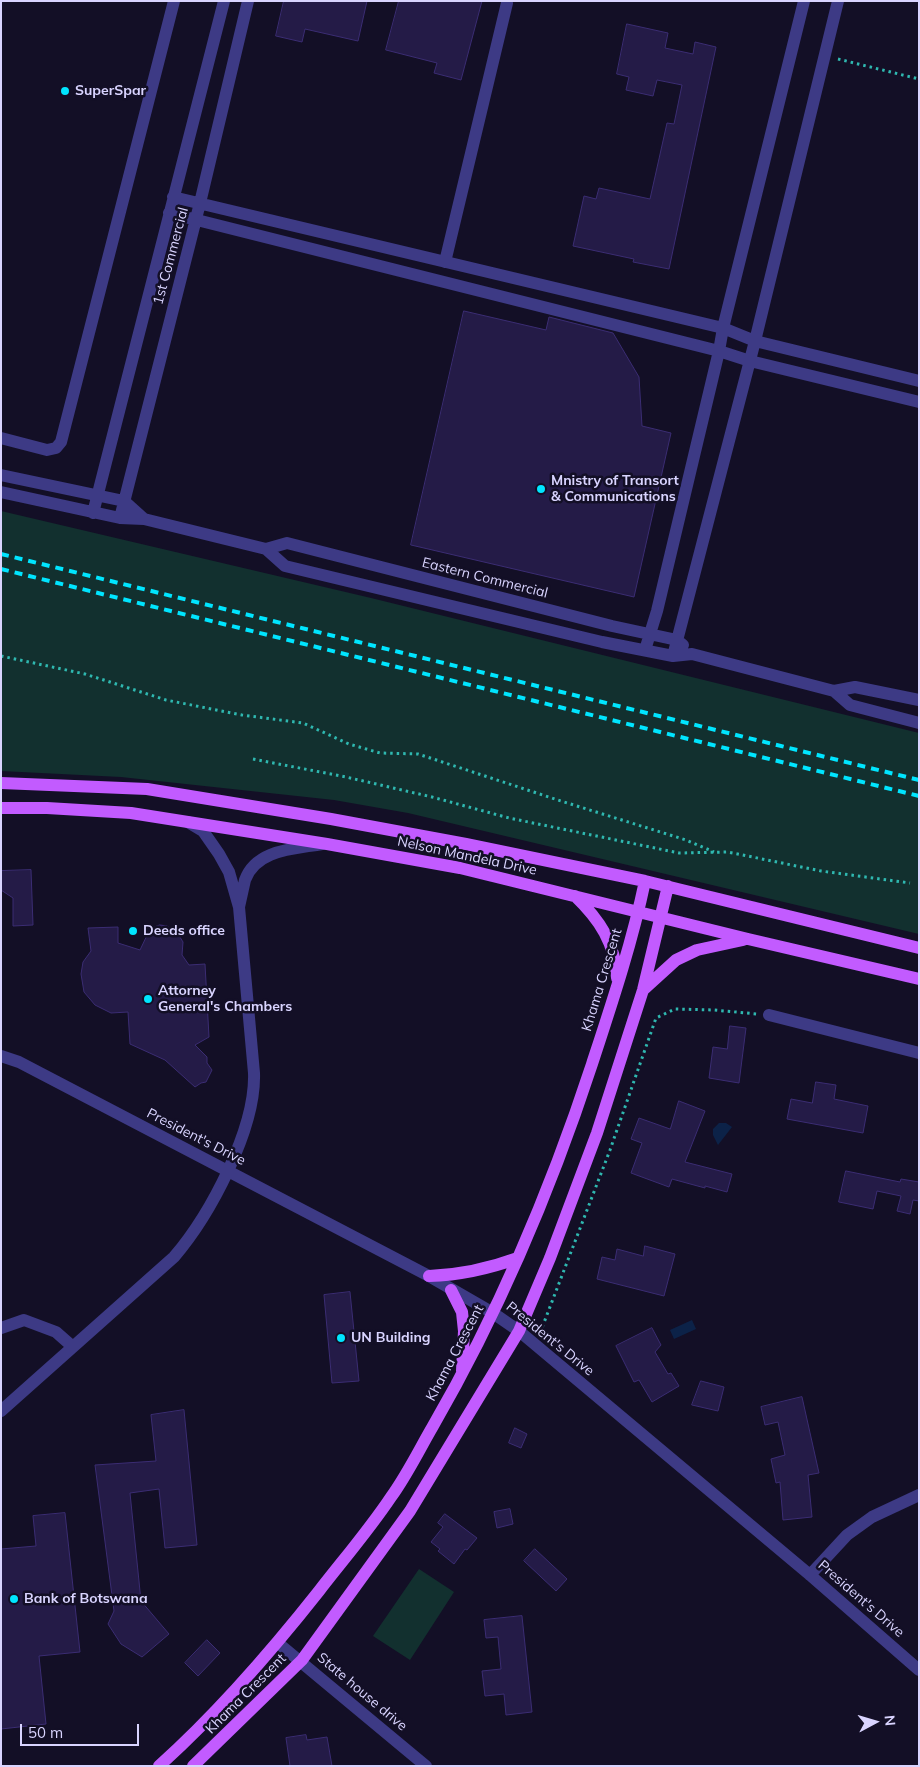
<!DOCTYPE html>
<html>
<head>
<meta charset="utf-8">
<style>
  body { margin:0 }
  #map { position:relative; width:920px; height:1767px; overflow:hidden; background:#130f26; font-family:Mulish,sans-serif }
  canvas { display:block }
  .frame { position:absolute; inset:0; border:2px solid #d9d4ff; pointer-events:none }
  .north { position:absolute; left:850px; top:1697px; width:50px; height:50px; -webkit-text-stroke:4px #130f26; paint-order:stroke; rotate:84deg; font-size:14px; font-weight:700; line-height:20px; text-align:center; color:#d9d4ff }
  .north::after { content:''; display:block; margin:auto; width:18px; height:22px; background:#d9d4ff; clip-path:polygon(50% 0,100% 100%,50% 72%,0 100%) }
  .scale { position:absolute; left:20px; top:1724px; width:119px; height:22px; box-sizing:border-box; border:2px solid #d9d4ff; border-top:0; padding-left:6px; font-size:15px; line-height:18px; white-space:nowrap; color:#d9d4ff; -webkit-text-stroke:4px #130f26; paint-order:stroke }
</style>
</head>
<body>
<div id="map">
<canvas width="920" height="1767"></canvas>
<div class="frame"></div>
<div class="north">N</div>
<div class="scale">50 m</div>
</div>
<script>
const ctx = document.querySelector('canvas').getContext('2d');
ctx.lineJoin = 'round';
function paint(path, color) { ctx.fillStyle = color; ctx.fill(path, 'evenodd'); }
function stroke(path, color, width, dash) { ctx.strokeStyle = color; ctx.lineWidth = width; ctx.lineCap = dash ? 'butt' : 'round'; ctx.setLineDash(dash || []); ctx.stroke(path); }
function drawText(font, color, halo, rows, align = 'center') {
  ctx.font = font + ' Mulish,sans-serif'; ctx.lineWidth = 5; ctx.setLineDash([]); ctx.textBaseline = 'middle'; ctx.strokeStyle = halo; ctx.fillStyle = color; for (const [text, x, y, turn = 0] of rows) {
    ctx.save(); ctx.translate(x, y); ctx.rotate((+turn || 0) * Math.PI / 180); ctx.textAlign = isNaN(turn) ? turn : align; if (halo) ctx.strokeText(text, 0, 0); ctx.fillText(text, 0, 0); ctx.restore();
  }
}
paint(new Path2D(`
  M 1,511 L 371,598 L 919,733 L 919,934 L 408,813 L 334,800 L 121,777 L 1,771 Z
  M 419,1569 L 454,1592 L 410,1660 L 373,1636 Z`), '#12302f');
paint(new Path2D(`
  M 719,1123 L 726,1123 L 732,1127 L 718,1145 L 713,1135 L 713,1129 Z
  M 692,1320 L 696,1329 L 674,1339 L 670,1330 Z`), '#0c2248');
const building = new Path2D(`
  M 284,1 L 367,1 L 358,41 L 305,29 L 302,42 L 276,36 Z
  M 399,1 L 482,1 L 461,80 L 434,73 L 437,63 L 386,50 Z
  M 627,24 L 668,33 L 665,48 L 693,54 L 695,42 L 716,47 L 669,269 L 633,262 L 634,259 L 573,246 L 584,196 L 596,199 L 599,188 L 650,199 L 667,123 L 674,124 L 682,85 L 657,80 L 653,96 L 626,90 L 629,77 L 617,74 Z
  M 464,311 L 546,330 L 549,317 L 613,333 L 639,377 L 642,426 L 671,433 L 634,597 L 411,545 Z
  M 31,870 L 33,925 L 13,926 L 13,898 L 1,890 L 1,871 Z
  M 160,925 L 167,926 L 178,934 L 183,942 L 182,955 L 189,965 L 205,964 L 209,1037 L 195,1045 L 207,1057 L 207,1063 L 212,1070 L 206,1082 L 201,1083 L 195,1087 L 165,1060 L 130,1044 L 128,1012 L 111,1013 L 95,1005 L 84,992 L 81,974 L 83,962 L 91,951 L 88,928 L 118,927 L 118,943 L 140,950 L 150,929 Z
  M 730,1026 L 746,1028 L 739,1083 L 709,1078 L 713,1047 L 727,1049 Z
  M 816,1082 L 836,1085 L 834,1099 L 868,1106 L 863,1133 L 787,1119 L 791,1099 L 812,1103 Z
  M 679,1101 L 705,1111 L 685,1162 L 732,1174 L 727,1192 L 705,1186 L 705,1188 L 672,1179 L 669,1187 L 631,1173 L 642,1143 L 631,1139 L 639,1118 L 670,1129 Z
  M 846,1171 L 900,1182 L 901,1179 L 919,1182 L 919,1201 L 913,1200 L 910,1214 L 897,1211 L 901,1196 L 877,1191 L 873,1209 L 839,1202 Z
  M 645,1246 L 675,1254 L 664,1296 L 597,1279 L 602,1257 L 615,1260 L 617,1249 L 643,1256 Z
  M 350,1292 L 359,1381 L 332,1383 L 324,1295 Z
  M 652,1328 L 661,1345 L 655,1352 L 668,1374 L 671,1373 L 679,1386 L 652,1402 L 639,1380 L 634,1382 L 616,1346 Z
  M 701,1381 L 724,1387 L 718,1411 L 692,1405 Z
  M 802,1397 L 819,1473 L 808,1475 L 812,1517 L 783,1520 L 780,1482 L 776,1483 L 771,1459 L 785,1455 L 778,1422 L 765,1425 L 761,1407 Z
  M 184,1410 L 197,1545 L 165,1548 L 159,1489 L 130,1493 L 141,1601 L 169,1634 L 142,1657 L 121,1644 L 108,1624 L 114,1611 L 95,1465 L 156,1461 L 151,1415 Z
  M 515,1428 L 527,1434 L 521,1448 L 509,1443 Z
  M 510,1509 L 513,1524 L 497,1528 L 494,1512 Z
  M 65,1513 L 80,1652 L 39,1656 L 46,1724 L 1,1729 L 1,1549 L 36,1546 L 33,1516 Z
  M 445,1514 L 477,1538 L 467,1550 L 465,1549 L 454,1564 L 438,1551 L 440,1549 L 431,1542 L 443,1527 L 438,1523 Z
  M 535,1549 L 567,1579 L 556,1591 L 524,1561 Z
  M 522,1616 L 532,1712 L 506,1715 L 504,1694 L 485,1696 L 482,1671 L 501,1669 L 498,1637 L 486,1638 L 484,1620 Z
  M 207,1640 L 220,1653 L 198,1676 L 185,1663 Z
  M 306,1735 L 307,1740 L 327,1737 L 332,1766 L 290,1766 L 286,1738 Z`);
paint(building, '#241b47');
stroke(building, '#3b2d73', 1);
stroke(new Path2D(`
  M 838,59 L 919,79
  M 1,656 L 85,674 L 166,700 L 242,715 L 303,723 L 349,744 L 380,753 L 418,754 L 561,801 L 686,840 L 714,852
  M 253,759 L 346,777 L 432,797 L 509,818 L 679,853 L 728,852 L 821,871 L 910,883
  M 540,1333 L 610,1150 L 656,1018 L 675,1009 L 714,1010 L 757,1014`), '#2fb8b0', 3, [2.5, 4]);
stroke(new Path2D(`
  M 173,197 L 723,328 L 755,341 L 919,381
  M 169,213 L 719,351 L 750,361 L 919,402
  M 445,262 L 507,3
  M 1,438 L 47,450 L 56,448 L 61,442 L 174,1
  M 1,475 L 124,501 L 144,519
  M 1,492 L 120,518 L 144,519 L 266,549 L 285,566 L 602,642 L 673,656 L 692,654 L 834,691 L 855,687 L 919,700
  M 93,513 L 224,1
  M 120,518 L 200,203 L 248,1
  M 266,549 L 287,543 L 612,626 L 677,640 L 683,645
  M 645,650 L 657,611 L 719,351 L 723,328 L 804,1
  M 673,656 L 755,341 L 838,1
  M 834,691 L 850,705 L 919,723
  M 239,907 C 241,898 243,889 245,880 C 256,849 295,849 322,844
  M 769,1015 L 919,1053
  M 1,1056 L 19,1062 L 429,1276 L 493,1313 L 519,1331 L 810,1575 L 919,1670
  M 1,1328 L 24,1320 L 56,1332 L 73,1347
  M 1,1411 L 174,1257 C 210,1215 256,1129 254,1073 L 239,907 L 229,872 L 219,854 L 203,831 L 188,822
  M 810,1575 L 847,1535 L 872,1517 L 919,1495
  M 278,1643 L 426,1766`), '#3d3a85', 12);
stroke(new Path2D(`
  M 1,783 L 147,789 L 331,819 L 466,844 L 645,881 L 919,948
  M 1,808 L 47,808 L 131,813 L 327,844 L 460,868 L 748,939 L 919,979
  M 575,896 C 600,920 615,943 617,978
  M 643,990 L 676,960 L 697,950 L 743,940
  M 429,1276 C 460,1275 488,1269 518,1258
  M 451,1290 L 462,1312 L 464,1331 L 462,1371
  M 159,1766 C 218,1713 270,1653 319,1591 C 343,1560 369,1530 391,1497 C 407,1475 419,1450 433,1426 C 499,1312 551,1189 592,1064 C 612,1003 632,943 645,881
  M 193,1766 L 302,1660 L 410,1511 L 519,1331 L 550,1258 L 597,1133 L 643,990 L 668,886`), '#c25bff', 12);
stroke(new Path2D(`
  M 1,554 L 919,780
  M 1,569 L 919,796`), '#00e5ff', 4, [8, 6]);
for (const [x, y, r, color] of [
  [65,91,5,"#00e5ff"],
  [541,489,5,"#00e5ff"],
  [133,931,5,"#00e5ff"],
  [148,999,5,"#00e5ff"],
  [341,1338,5,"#00e5ff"],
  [14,1599,5,"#00e5ff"]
]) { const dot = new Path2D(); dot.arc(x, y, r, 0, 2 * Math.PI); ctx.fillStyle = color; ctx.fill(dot); stroke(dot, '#130f26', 2); }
drawText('bold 14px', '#d9d4ff', '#130f26', [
  ["SuperSpar",75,91],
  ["Mnistry of Transort",551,481],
  ["& Communications",551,497],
  ["Deeds office",143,931],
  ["Attorney",158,991],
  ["General's Chambers",158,1007],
  ["UN Building",351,1338],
  ["Bank of Botswana",24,1599]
], 'left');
drawText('14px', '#d9d4ff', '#130f26', [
  ["1st Commercial",171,256,-75],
  ["Eastern Commercial",485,578,14],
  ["Nelson Mandela Drive",467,856,12],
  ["Khama Crescent",602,980,-73],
  ["President's Drive",196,1137,27],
  ["President's Drive",550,1339,39],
  ["Khama Crescent",455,1353,-62],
  ["President's Drive",861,1599,41],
  ["State house drive",362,1692,40],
  ["Khama Crescent",246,1694,-45]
]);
</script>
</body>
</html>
